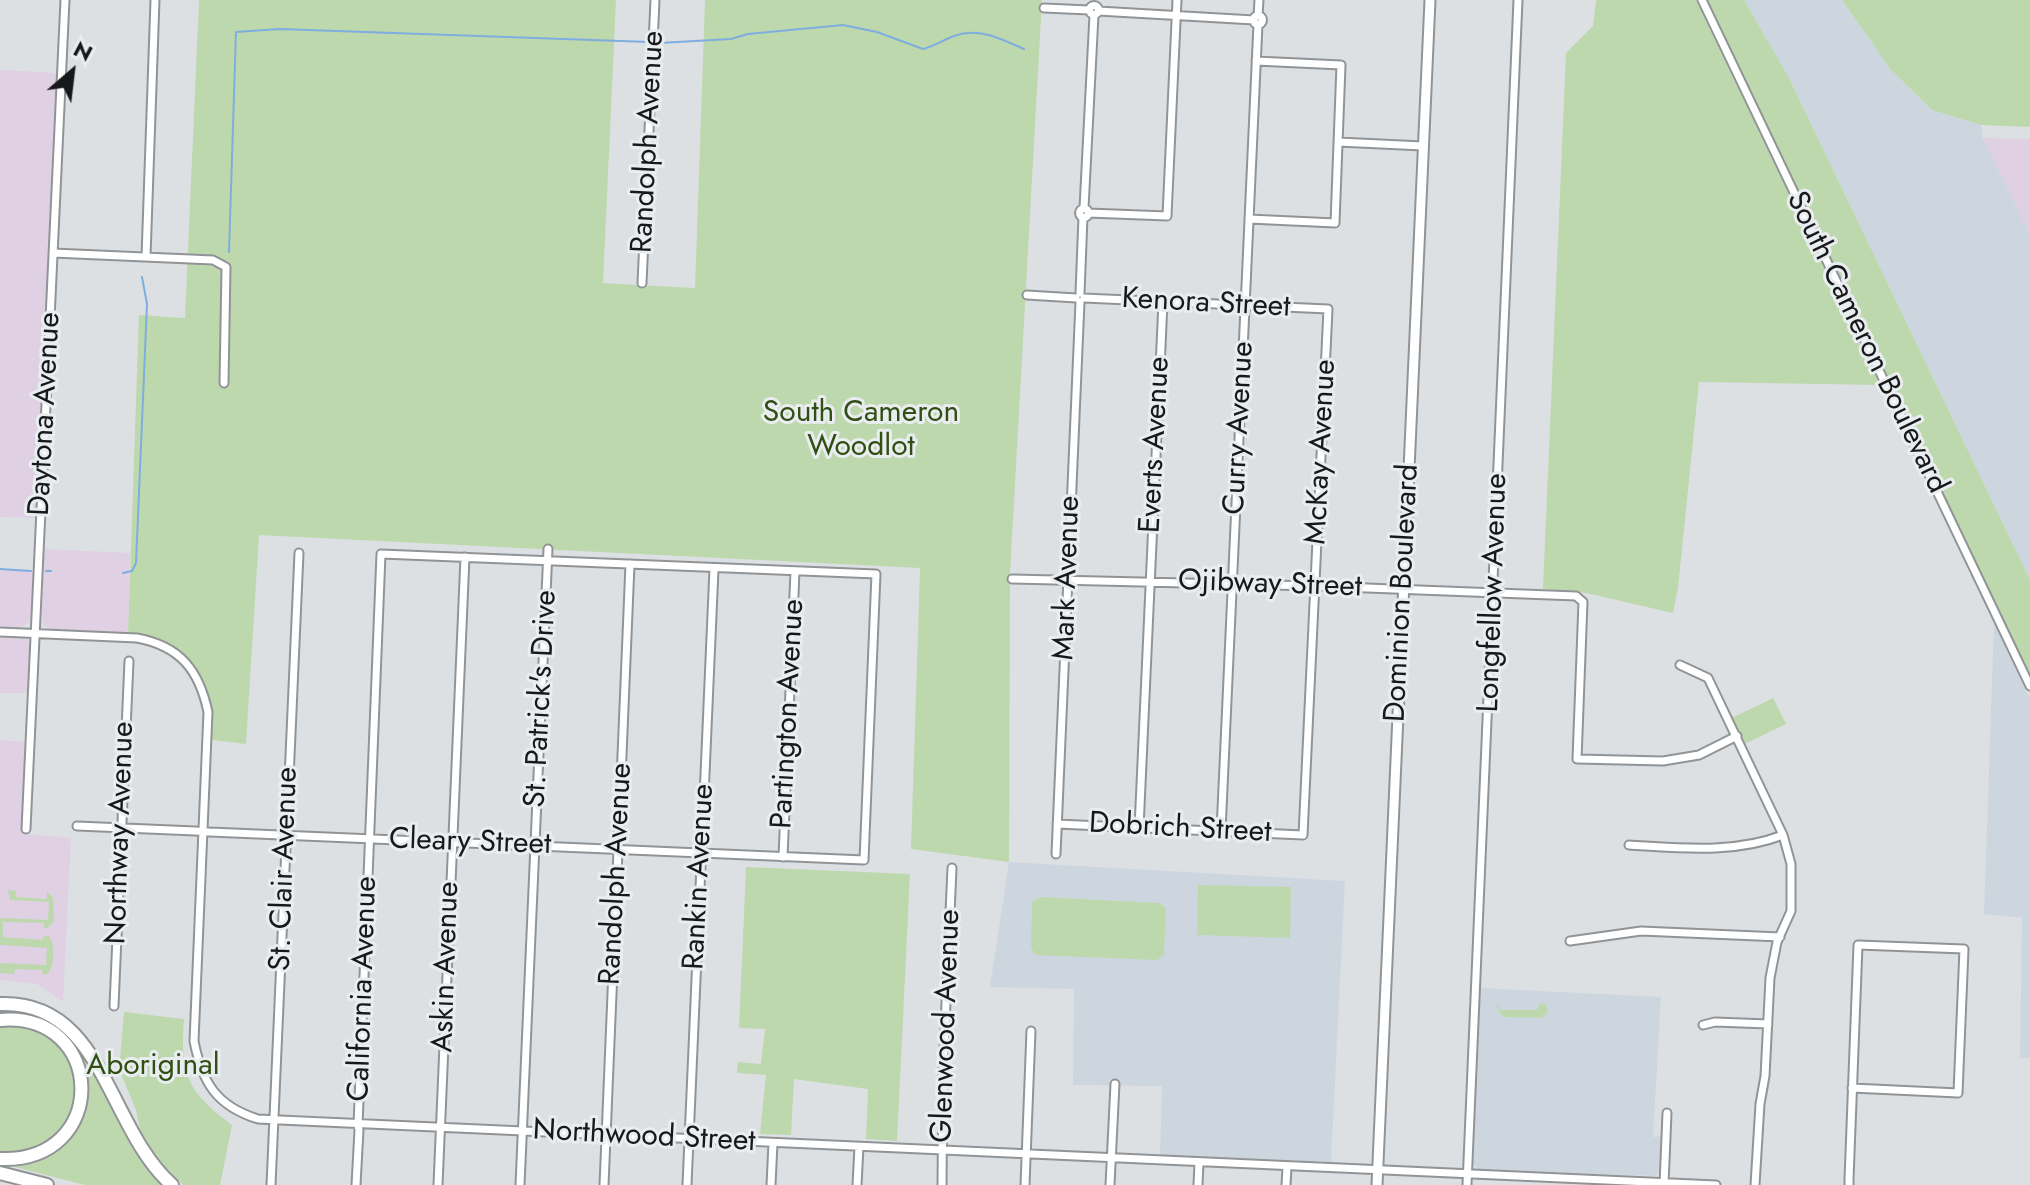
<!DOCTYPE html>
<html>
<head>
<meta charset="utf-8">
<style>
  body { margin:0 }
  #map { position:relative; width:2030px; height:1185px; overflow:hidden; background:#dde0e3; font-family:Jost,sans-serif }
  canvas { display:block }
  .north { position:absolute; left:32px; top:32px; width:80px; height:80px; -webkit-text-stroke:6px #eaedf0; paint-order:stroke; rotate:28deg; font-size:22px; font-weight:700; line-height:32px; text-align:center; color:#171819 }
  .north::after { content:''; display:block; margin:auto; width:28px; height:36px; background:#171819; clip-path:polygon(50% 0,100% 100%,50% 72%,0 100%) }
</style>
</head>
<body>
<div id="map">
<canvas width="2030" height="1185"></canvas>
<div class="north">N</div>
</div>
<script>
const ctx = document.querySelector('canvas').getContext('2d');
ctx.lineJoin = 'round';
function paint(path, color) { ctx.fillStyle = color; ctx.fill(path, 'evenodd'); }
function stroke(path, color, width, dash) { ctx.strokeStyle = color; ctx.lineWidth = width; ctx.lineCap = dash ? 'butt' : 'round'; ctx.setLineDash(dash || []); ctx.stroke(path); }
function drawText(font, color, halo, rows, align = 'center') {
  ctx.font = font + ' Jost,sans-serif'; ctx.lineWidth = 6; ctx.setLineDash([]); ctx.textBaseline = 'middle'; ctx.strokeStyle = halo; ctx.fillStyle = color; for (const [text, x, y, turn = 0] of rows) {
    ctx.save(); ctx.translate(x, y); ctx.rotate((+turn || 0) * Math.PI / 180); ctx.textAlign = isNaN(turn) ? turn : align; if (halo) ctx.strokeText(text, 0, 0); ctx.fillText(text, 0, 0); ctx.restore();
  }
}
paint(new Path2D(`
  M 0,70 L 58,73 L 37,518 L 0,517 Z
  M 1983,138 L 2030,139 L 2030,236 Z
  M 43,549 L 130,553 L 128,634 L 50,629 L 44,625 L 42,617 Z
  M 0,569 L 35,572 L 32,616 L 27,624 L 19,628 L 0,626 Z
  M 0,636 L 20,636 L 28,639 L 31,645 L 29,693 L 0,693 Z
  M 0,740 L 27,742 L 22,834 L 71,838 L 63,1002 L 37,984 L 0,980 Z`), '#dfd0e3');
paint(new Path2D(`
  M 1744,0 L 1842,0 L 1891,70 L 1932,110 L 1981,125 L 1983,138 L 2030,236 L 2030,580 L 1788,76 Z
  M 1994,623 L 2030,699 L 2030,1058 L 2020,1058 L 2022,918 L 1984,914 Z
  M 1009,862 L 1345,881 L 1331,1162 L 1160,1156 L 1162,1086 L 1073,1085 L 1074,989 L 990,987 Z
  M 1480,988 L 1661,997 L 1653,1137 L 1662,1136 L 1659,1172 L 1656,1176 L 1481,1170 L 1474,1166 L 1472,1161 Z`), '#cdd6df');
paint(new Path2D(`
  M 199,0 L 616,0 L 603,283 L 695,288 L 705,0 L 1042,0 L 1010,573 L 1009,862 L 911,849 L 920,568 L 259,535 L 246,744 L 212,740 C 212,700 207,661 165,643 C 152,637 143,634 128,634 L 139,315 L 185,318 Z
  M 1596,0 L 1696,0 L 1880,385 L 1699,382 L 1678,588 L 1673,613 L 1586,593 L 1543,589 L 1566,53 L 1593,26 Z
  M 1707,0 L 1744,0 L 1788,76 L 2030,580 L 2030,676 Z
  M 1842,0 L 2030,0 L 2030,127 L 1981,125 L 1932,110 L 1891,70 Z
  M 1773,698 L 1786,724 L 1745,744 L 1732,718 Z
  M 746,867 L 910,874 L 897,1141 L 866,1139 L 868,1089 L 794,1079 L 791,1135 L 760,1134 L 766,1075 L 737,1073 L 738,1062 L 761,1064 L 765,1029 L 739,1028 Z
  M 1198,885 L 1291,887 L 1290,938 L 1197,935 Z
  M 8,890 L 16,891 L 16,897 L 47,899 L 47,892 L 53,897 L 54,921 L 48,928 L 44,928 L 44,923 L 3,922 L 3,937 L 43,940 L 44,935 L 50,937 C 55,947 54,965 48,974 L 43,975 L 42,970 L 15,969 L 14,974 L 0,973 L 0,963 L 46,965 L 47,948 L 0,945 L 0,918 L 48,920 L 49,902 L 10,900 Z
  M 1040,897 L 1159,903 L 1166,908 L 1164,955 L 1157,960 L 1036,955 L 1031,948 L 1032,902 Z
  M 1496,1003 L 1500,1010 L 1537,1010 L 1540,1003 L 1546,1005 L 1548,1011 L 1542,1018 L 1504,1017 L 1497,1009 Z
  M 0,1008 C 14,1010 37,1010 49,1018 C 108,1052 111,1146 166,1185 L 85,1185 L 7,1165 L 8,1163 L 29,1162 L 60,1146 L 84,1083 L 50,1026 L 31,1017 L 0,1014 Z
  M 124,1012 L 184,1019 C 180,1075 187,1091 232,1125 L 220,1185 L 183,1185 L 156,1158 L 140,1129 L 136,1110 L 119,1069 Z
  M 0,1024 L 32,1025 L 62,1046 L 71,1062 L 76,1078 L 74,1101 L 66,1122 L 52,1139 L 17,1153 L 0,1152 Z`), '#bed8ad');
stroke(new Path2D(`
  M 659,43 L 731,39 L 748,34 L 843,25 L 877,32 L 923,49 C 935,46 943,40 954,36 C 979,27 1001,39 1024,49
  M 229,252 L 236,32 L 280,29 L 649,42
  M 0,569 L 31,571
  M 46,571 L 51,571
  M 123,573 L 132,571 L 136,563 L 147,304 L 142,277`), '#7eaddf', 2);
const minor = new Path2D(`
  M 1702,0 L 2030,686
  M1089.5 10a4.5 4.5 0 1 1 9 0a4.5 4.5 0 1 1-9 0Z
  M 1044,8 L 1089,10
  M 1098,11 L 1254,20
  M1253.5 20a4.5 4.5 0 1 1 9 0a4.5 4.5 0 1 1-9 0Z
  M 1258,16 L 1259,0
  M 1338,142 L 1423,146
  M 1084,208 L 1094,15
  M1079.5 213a4.5 4.5 0 1 1 9 0a4.5 4.5 0 1 1-9 0Z
  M 1088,213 L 1167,216 L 1177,0
  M 1249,219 L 1335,223 L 1341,65 L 1256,61
  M 53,253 L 213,260 L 226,267 L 224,383
  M 146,257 L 155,0
  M 642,283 L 655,0
  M 1080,293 L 1083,217
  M 1027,295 L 1076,298
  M 1012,579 L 1315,586 L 1576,596 L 1583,602 L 1577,759 L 1663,761 L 1699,755 L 1737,736
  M 0,632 L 137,638 C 180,646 199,670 208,712 L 194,1041 C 202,1082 216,1106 258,1119 L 1716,1185
  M 1680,665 L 1708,678 L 1783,835 L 1791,864 L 1791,911 L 1777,942 L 1770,978 L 1765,1076 L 1760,1104 L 1755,1185
  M 1057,824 L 1303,835 L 1328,309 L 1084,298
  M 77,826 L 195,831 L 210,832 L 864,860 L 876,574 L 381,554 L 358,1125 L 359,1130 L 356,1185
  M 1139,828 L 1163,302
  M 26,829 L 65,0
  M 1221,831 L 1258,24
  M 1629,845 C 1681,848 1734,854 1783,835
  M 1056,854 L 1080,302
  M 783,857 L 795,571
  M 1570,941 L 1641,931 L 1780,937
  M 114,1006 L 129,661
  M 1703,1025 L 1715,1022 L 1768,1024
  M 271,1185 L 299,553
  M 438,1185 L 465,557
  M 520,1185 L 548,549
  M 604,1185 L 630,564
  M 687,1185 L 714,569
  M 771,1185 L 773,1143
  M 857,1185 L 859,1147
  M 942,1185 L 943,1071 L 952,868
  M 1025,1185 L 1031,1031
  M 1110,1185 L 1115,1084
  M 1198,1185 L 1199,1163
  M 1286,1185 L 1287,1167
  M 1467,1185 L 1518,0
  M 1664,1185 L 1667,1113
  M 1849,1185 L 1849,1179 L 1858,945 L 1964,949 L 1958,1093 L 1852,1088`);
const tertiary = new Path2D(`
  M 1377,1185 L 1430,0`);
const motorway = new Path2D(`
  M 0,1004 C 104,1000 107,1128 172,1185
  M 0,1020 C 106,1011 111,1163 0,1159
  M 0,1173 L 47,1185`);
stroke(minor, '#919496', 11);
stroke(tertiary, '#919496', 13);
stroke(motorway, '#919496', 16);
stroke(minor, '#fff', 7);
stroke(tertiary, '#fff', 9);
stroke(motorway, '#fff', 12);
drawText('30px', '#171819', '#eaedf0', [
  ["Randolph Avenue",649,142,-87],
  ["Kenora Street",1206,304,3],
  ["South Cameron Boulevard",1866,343,64],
  ["Daytona Avenue",46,414,-87],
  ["Curry Avenue",1240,428,-87],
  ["Everts Avenue",1156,445,-87],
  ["McKay Avenue",1322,452,-87],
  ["Mark Avenue",1068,578,-88],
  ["Ojibway Street",1270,585,2],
  ["Dominion Boulevard",1403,593,-87],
  ["Longfellow Avenue",1494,593,-88],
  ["St. Patrick's Drive",542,699,-87],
  ["Partington Avenue",789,714,-87],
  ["Dobrich Street",1180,829,3],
  ["Northway Avenue",121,833,-88],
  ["Cleary Street",470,843,2],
  ["St. Clair Avenue",285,869,-88],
  ["Randolph Avenue",617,874,-87],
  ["Rankin Avenue",700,877,-87],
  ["Askin Avenue",447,967,-88],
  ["California Avenue",364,989,-88],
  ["Glenwood Avenue",947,1026,-88],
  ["Northwood Street",644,1137,3]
]);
drawText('30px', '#304f12', '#eaedf0', [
  ["South Cameron",861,414],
  ["Woodlot",861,448],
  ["Aboriginal",153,1067]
]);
</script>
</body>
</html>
